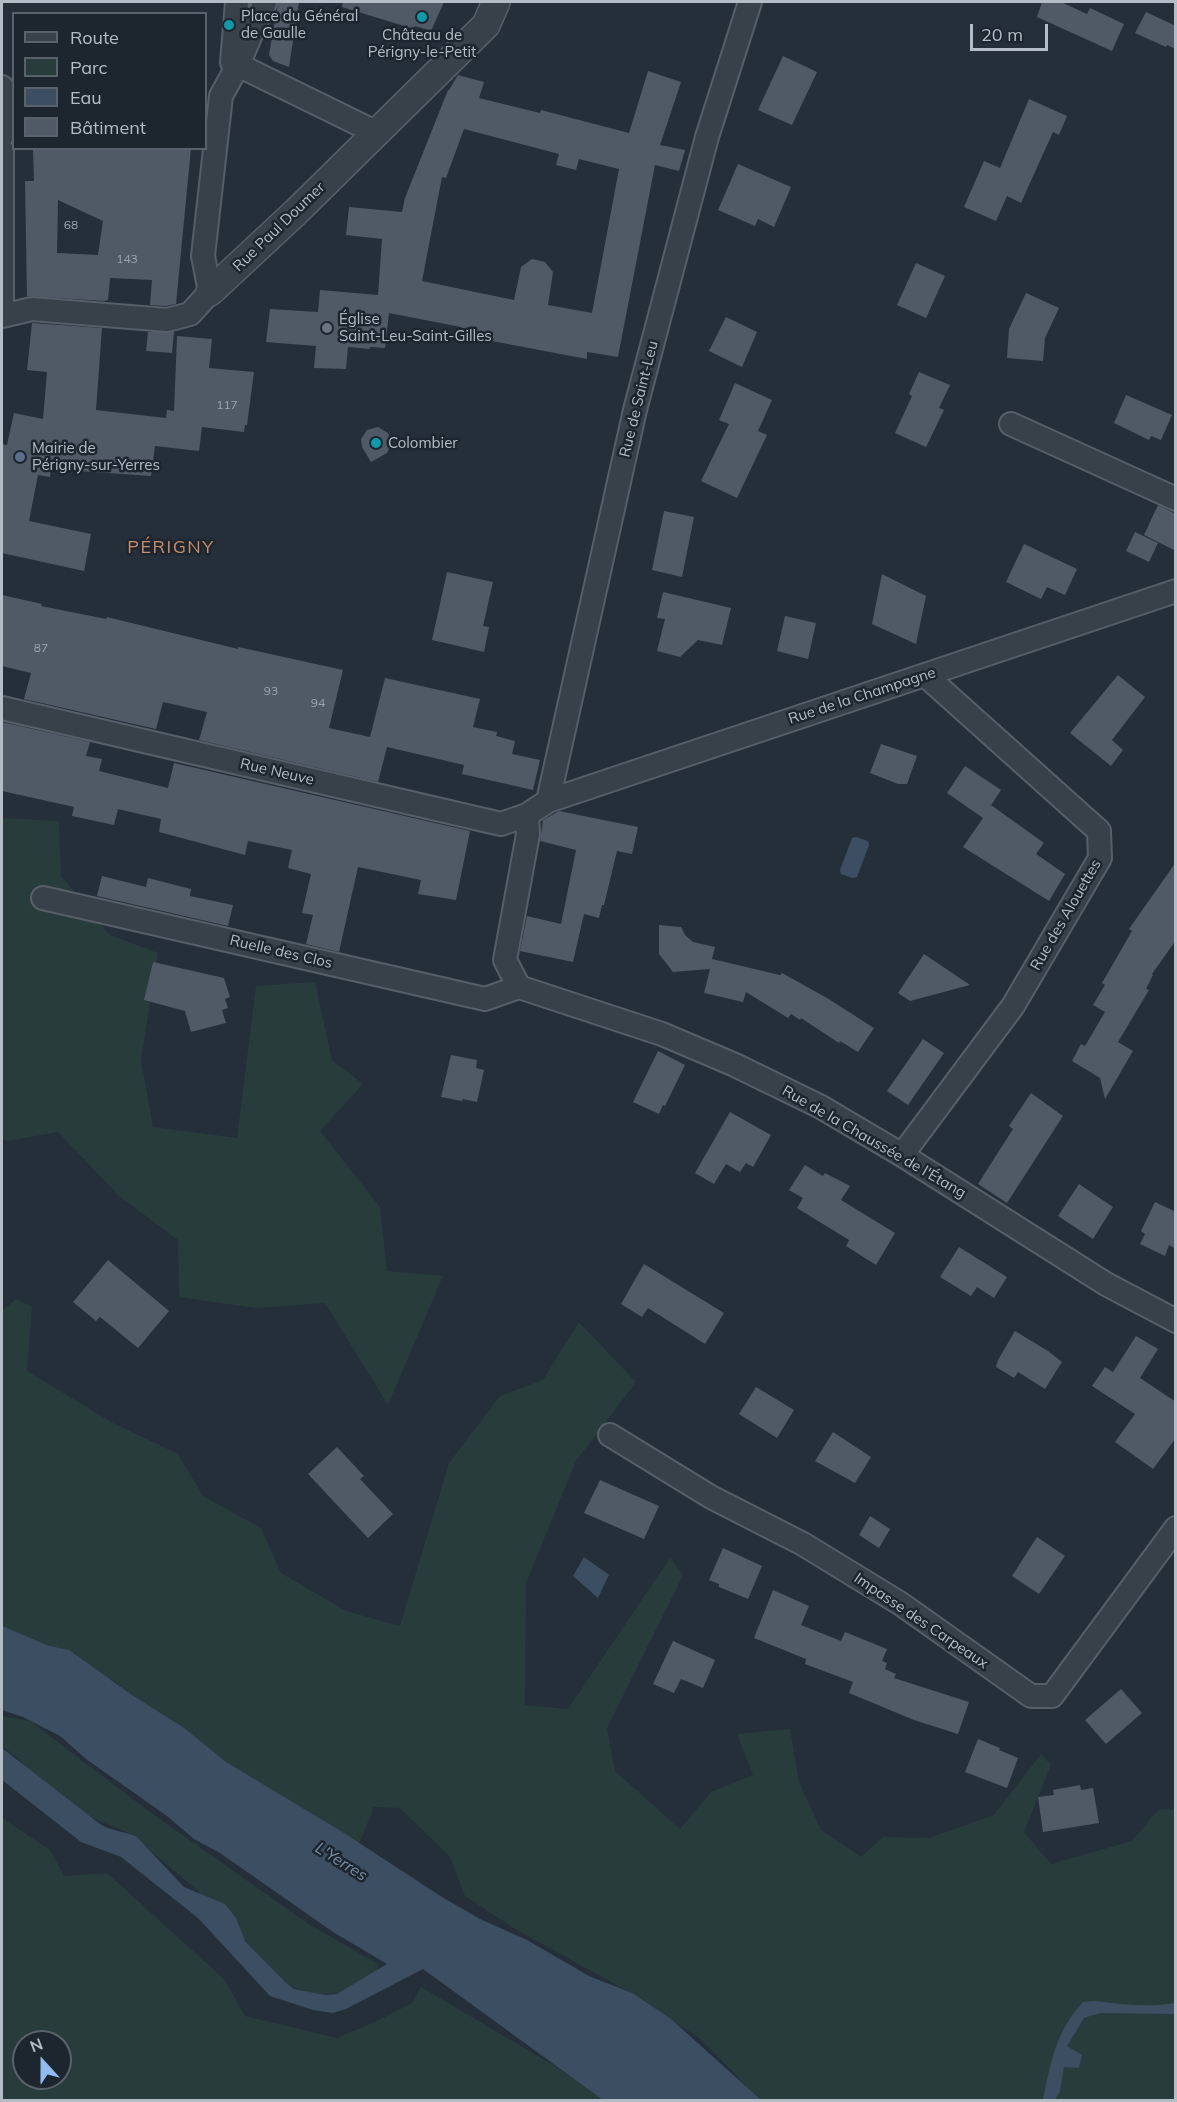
<!DOCTYPE html>
<html>
<head>
<meta charset="utf-8">
<style>
  body { margin:0 }
  #map { position:relative; width:1177px; height:2102px; overflow:hidden; background:#252f3a; font-family:Mulish,sans-serif }
  canvas { display:block }
  .frame { position:absolute; inset:0; border:3px solid #b4bcc6; pointer-events:none }
  .legend { position:absolute; left:12px; top:12px; width:195px; height:138px; box-sizing:border-box; background:#1d262f; border:2px solid #59626b; margin:0; padding:8px 10px; list-style:none; font-size:18px; color:#b4bcc6 }
  .legend li { display:flex; align-items:center; gap:12px; height:30px }
  .legend b { width:30px; border:2px solid #59626b }
  .north { position:absolute; left:12px; top:2030px; width:60px; height:60px; box-sizing:border-box; background:#1d262f; border:2px solid #59626b; border-radius:50%; rotate:339deg; font-size:16px; font-weight:700; line-height:24px; text-align:center; color:#b4bcc6 }
  .north::after { content:''; display:block; margin:auto; width:21px; height:27px; background:#90bbef; clip-path:polygon(50% 0,100% 100%,50% 72%,0 100%) }
  .scale { position:absolute; left:970px; top:24px; width:78px; height:27px; box-sizing:border-box; border:3px solid #b4bcc6; border-top:0; padding-left:8px; font-size:18px; line-height:21px; white-space:nowrap; color:#b4bcc6; -webkit-text-stroke:4px #1d262f; paint-order:stroke }
</style>
</head>
<body>
<div id="map">
<canvas width="1177" height="2102"></canvas>
<div class="frame"></div>
<ul class="legend">
<li><b style="height:8px;background:#38414a"></b>Route</li>
<li><b style="height:16px;background:#283c3c"></b>Parc</li>
<li><b style="height:16px;background:#3c4e61"></b>Eau</li>
<li><b style="height:16px;background:#505a67"></b>Bâtiment</li>
</ul>
<div class="north">N</div>
<div class="scale">20 m</div>
</div>
<script>
const ctx = document.querySelector('canvas').getContext('2d');
ctx.lineJoin = 'round';
function paint(path, color) { ctx.fillStyle = color; ctx.fill(path, 'evenodd'); }
function stroke(path, color, width, dash) { ctx.strokeStyle = color; ctx.lineWidth = width; ctx.lineCap = dash ? 'butt' : 'round'; ctx.setLineDash(dash || []); ctx.stroke(path); }
function drawText(font, color, halo, rows, align = 'center') {
  ctx.font = font + ' Mulish,sans-serif'; ctx.lineWidth = 5; ctx.setLineDash([]); ctx.textBaseline = 'middle'; ctx.strokeStyle = halo; ctx.fillStyle = color; for (const [text, x, y, turn = 0] of rows) {
    ctx.save(); ctx.translate(x, y); ctx.rotate((+turn || 0) * Math.PI / 180); ctx.textAlign = isNaN(turn) ? turn : align; if (halo) ctx.strokeText(text, 0, 0); ctx.fillText(text, 0, 0); ctx.restore();
  }
}
paint(new Path2D(`
  M 2,818 L 59,821 L 61,876 L 110,935 L 158,953 L 141,1060 L 153,1127 L 237,1138 L 256,986 L 315,982 L 332,1060 L 363,1084 L 320,1131 L 380,1207 L 387,1271 L 443,1276 L 388,1405 L 325,1303 L 256,1308 L 179,1297 L 178,1240 L 119,1196 L 58,1132 L 8,1141 L 2,1139 Z
  M 16,1299 L 32,1307 L 27,1371 L 113,1423 L 178,1454 L 203,1496 L 261,1528 L 281,1573 L 346,1611 L 400,1626 L 449,1463 L 500,1396 L 543,1380 L 579,1322 L 636,1382 L 576,1461 L 526,1583 L 525,1705 L 568,1709 L 670,1558 L 683,1575 L 607,1728 L 615,1771 L 680,1829 L 711,1792 L 753,1775 L 737,1734 L 790,1729 L 799,1782 L 821,1830 L 861,1857 L 883,1837 L 929,1838 L 994,1815 L 1041,1754 L 1051,1765 L 1024,1832 L 1051,1864 L 1132,1841 L 1159,1809 L 1175,1810 L 1175,2100 L 758,2100 L 734,2073 L 698,2037 L 622,1988 L 515,1929 L 465,1896 L 450,1857 L 400,1808 L 374,1807 L 356,1851 L 142,1722 L 125,1690 L 112,1679 L 84,1675 L 27,1639 L 10,1629 L 2,1629 L 2,1311 Z
  M 2,1716 L 30,1721 L 150,1812 L 307,1923 L 378,1964 L 377,1980 L 339,1993 L 318,1995 L 282,1984 L 219,1909 L 131,1834 L 95,1819 L 39,1784 L 21,1761 L 2,1746 Z
  M 2,1818 L 50,1850 L 64,1876 L 107,1873 L 224,1979 L 245,2016 L 337,2038 L 377,2021 L 412,2003 L 421,1987 L 553,2065 L 607,2100 L 2,2100 ZM 24,2042 L 60,2042 L 60,2078 L 24,2078 Z`), '#283c3c');
paint(new Path2D(`
  M 856,837 L 868,841 L 869,845 L 857,877 L 852,878 L 841,874 L 840,870 L 852,838 Z
  M 584,1557 L 609,1575 L 598,1598 L 573,1576 Z
  M 2,1626 L 49,1646 L 69,1650 L 132,1695 L 184,1728 L 226,1762 L 344,1833 L 442,1897 L 480,1919 L 527,1940 L 589,1976 L 632,1993 L 671,2019 L 761,2100 L 603,2100 L 423,1969 L 346,2009 L 333,2013 L 313,2010 L 270,1996 L 198,1918 L 121,1857 L 81,1842 L 2,1780 L 2,1748 L 100,1824 C 112,1832 125,1831 137,1837 L 184,1887 L 225,1904 L 236,1918 L 245,1941 L 286,1983 L 294,1989 L 325,1995 L 337,1994 L 387,1964 L 333,1932 L 220,1853 L 194,1839 L 167,1816 L 86,1759 L 60,1736 L 23,1717 L 2,1710 Z
  M 1094,2001 C 1122,2004 1148,2008 1175,2003 L 1175,2014 L 1101,2013 L 1090,2016 L 1084,2018 L 1067,2046 L 1082,2055 L 1079,2068 L 1064,2067 L 1060,2091 L 1055,2100 L 1039,2100 L 1043,2099 C 1051,2062 1056,2031 1083,2002 Z`), '#3c4e61');
paint(new Path2D(`
  M 278,2 L 299,2 L 289,67 L 273,61 L 269,55 Z
  M 343,2 L 444,2 L 431,31 L 415,26 L 414,29 L 342,7 Z
  M 1042,2 L 1061,2 L 1087,14 L 1090,8 L 1124,24 L 1112,51 L 1037,17 Z
  M 1146,12 L 1176,26 L 1176,49 L 1167,45 L 1166,47 L 1135,33 Z
  M 783,56 L 817,72 L 792,125 L 758,110 Z
  M 648,71 L 681,82 L 660,145 L 685,150 L 679,171 L 655,165 L 618,357 L 587,352 L 587,359 L 460,335 L 461,327 L 389,313 L 385,348 L 370,347 L 370,349 L 348,347 L 346,369 L 314,368 L 316,346 L 266,342 L 270,309 L 318,312 L 320,290 L 378,295 L 382,239 L 346,235 L 349,207 L 402,212 L 405,198 L 448,90 L 449,90 L 458,75 L 484,82 L 479,98 L 540,113 L 541,110 L 629,133 ZM 464,129 L 559,154 L 556,165 L 576,170 L 579,159 L 619,169 L 592,313 L 548,305 L 553,272 L 545,262 L 532,259 L 521,267 L 514,300 L 422,281 L 442,177 L 446,178 Z
  M 1029,99 L 1067,116 L 1059,135 L 1053,132 L 1021,203 L 1007,196 L 996,221 L 964,207 L 984,161 L 1000,168 Z
  M 191,148 L 176,304 L 166,306 L 150,305 L 152,280 L 110,278 L 108,300 L 104,301 L 27,296 L 25,181 L 34,181 L 33,149 ZM 58,200 L 103,221 L 98,255 L 57,253 Z
  M 738,164 L 791,187 L 774,227 L 758,219 L 755,226 L 718,210 Z
  M 916,263 L 945,276 L 926,318 L 897,305 Z
  M 1026,293 L 1059,308 L 1045,338 L 1043,361 L 1007,358 L 1009,329 Z
  M 726,317 L 757,332 L 742,367 L 709,351 Z
  M 32,323 L 102,328 L 96,410 L 166,418 L 167,410 L 174,411 L 177,336 L 212,339 L 209,368 L 254,372 L 247,425 L 245,425 L 244,432 L 202,427 L 199,451 L 155,446 L 151,476 L 51,469 L 50,477 L 38,475 L 29,521 L 91,534 L 84,571 L 2,553 L 2,444 L 7,445 L 14,413 L 43,419 L 47,372 L 27,370 Z
  M 148,332 L 174,332 L 172,353 L 146,351 Z
  M 919,372 L 950,385 L 939,408 L 944,410 L 926,447 L 895,433 L 912,396 L 909,394 Z
  M 735,383 L 772,400 L 758,431 L 767,435 L 737,498 L 701,481 L 729,424 L 719,420 Z
  M 1126,395 L 1172,415 L 1161,440 L 1151,436 L 1149,440 L 1114,423 Z
  M 378,427 L 388,433 L 391,439 L 390,446 L 387,453 L 371,462 L 362,447 L 361,439 L 367,430 Z
  M 1158,505 L 1176,514 L 1176,551 L 1144,535 Z
  M 664,511 L 694,517 L 682,577 L 652,570 Z
  M 1135,532 L 1158,543 L 1149,562 L 1126,551 Z
  M 1024,544 L 1077,569 L 1065,595 L 1047,587 L 1041,599 L 1006,582 Z
  M 447,572 L 493,582 L 483,626 L 489,627 L 484,652 L 432,640 Z
  M 882,574 L 926,596 L 916,644 L 872,624 Z
  M 663,592 L 731,608 L 722,645 L 698,640 L 680,657 L 657,651 L 665,619 L 657,618 Z
  M 2,595 L 42,604 L 41,606 L 106,619 L 107,617 L 238,649 L 238,647 L 343,670 L 329,728 L 370,737 L 385,678 L 480,699 L 473,727 L 497,732 L 496,736 L 515,741 L 512,754 L 540,760 L 533,790 L 462,774 L 464,765 L 387,747 L 378,782 L 199,740 L 207,712 L 163,702 L 156,729 L 24,699 L 31,673 L 2,666 Z
  M 785,616 L 816,623 L 808,659 L 777,651 Z
  M 1118,675 L 1145,697 L 1112,740 L 1123,750 L 1111,766 L 1070,733 Z
  M 2,722 L 90,742 L 86,756 L 102,759 L 99,771 L 168,788 L 174,763 L 470,831 L 456,900 L 418,894 L 421,880 L 358,867 L 339,952 L 306,944 L 313,915 L 302,913 L 311,874 L 288,868 L 292,850 L 248,841 L 245,855 L 159,832 L 161,819 L 118,809 L 114,825 L 72,816 L 74,807 L 2,791 Z
  M 881,744 L 917,756 L 907,784 L 898,784 L 870,773 Z
  M 965,766 L 1001,790 L 990,807 L 991,805 L 1044,843 L 1036,854 L 1065,874 L 1049,901 L 963,847 L 983,818 L 947,793 Z
  M 559,811 L 638,827 L 632,854 L 617,851 L 604,905 L 602,905 L 599,918 L 584,914 L 573,962 L 520,951 L 527,916 L 561,924 L 576,850 L 540,841 L 543,820 Z
  M 1176,862 L 1176,940 L 1152,974 L 1153,975 L 1146,989 L 1149,990 L 1118,1042 L 1133,1051 L 1105,1099 L 1100,1078 L 1072,1061 L 1081,1044 L 1085,1046 L 1105,1012 L 1093,1005 L 1105,985 L 1102,983 L 1132,931 L 1129,929 Z
  M 102,876 L 146,887 L 148,878 L 191,889 L 190,896 L 233,905 L 228,926 L 97,896 Z
  M 659,925 L 681,927 L 685,935 L 693,942 L 715,947 L 712,959 L 780,975 L 782,973 L 827,998 L 874,1028 L 858,1052 L 840,1041 L 839,1043 L 801,1018 L 800,1020 L 791,1014 L 788,1018 L 746,992 L 743,1002 L 704,993 L 710,969 L 673,972 L 659,954 Z
  M 924,954 L 970,985 L 910,1001 L 898,993 Z
  M 153,962 L 224,978 L 230,997 L 225,999 L 228,1008 L 222,1010 L 226,1023 L 191,1032 L 185,1011 L 144,1000 Z
  M 923,1039 L 944,1053 L 908,1105 L 887,1091 Z
  M 658,1051 L 685,1065 L 665,1106 L 663,1105 L 659,1114 L 633,1102 Z
  M 451,1055 L 477,1060 L 476,1068 L 484,1070 L 477,1102 L 463,1099 L 462,1101 L 441,1097 Z
  M 1031,1093 L 1063,1116 L 1007,1203 L 978,1184 L 1013,1129 L 1009,1126 Z
  M 730,1112 L 771,1135 L 753,1167 L 746,1163 L 740,1172 L 726,1164 L 714,1184 L 695,1173 Z
  M 805,1165 L 823,1176 L 825,1173 L 850,1186 L 841,1200 L 895,1233 L 876,1265 L 846,1246 L 849,1240 L 797,1208 L 803,1198 L 789,1190 Z
  M 1079,1184 L 1113,1207 L 1093,1239 L 1058,1216 Z
  M 1155,1202 L 1176,1212 L 1176,1249 L 1169,1245 L 1165,1256 L 1140,1244 L 1145,1234 L 1141,1231 Z
  M 959,1247 L 1007,1277 L 994,1298 L 977,1287 L 971,1296 L 940,1277 Z
  M 108,1260 L 169,1311 L 138,1348 L 100,1317 L 96,1321 L 73,1302 Z
  M 644,1264 L 724,1313 L 705,1344 L 648,1308 L 642,1317 L 621,1304 Z
  M 1015,1331 L 1048,1351 L 1062,1362 L 1045,1389 L 1018,1372 L 1014,1378 L 996,1367 L 998,1360 Z
  M 1136,1336 L 1158,1349 L 1140,1378 L 1176,1402 L 1176,1438 L 1153,1469 L 1115,1442 L 1135,1414 L 1092,1386 L 1105,1367 L 1113,1372 Z
  M 756,1387 L 794,1410 L 777,1438 L 739,1414 Z
  M 833,1432 L 871,1457 L 855,1483 L 815,1461 Z
  M 337,1447 L 364,1476 L 360,1479 L 393,1514 L 368,1538 L 308,1474 Z
  M 600,1480 L 659,1506 L 644,1539 L 584,1513 Z
  M 870,1516 L 890,1529 L 879,1548 L 859,1535 Z
  M 1037,1537 L 1065,1556 L 1039,1594 L 1012,1576 Z
  M 723,1548 L 762,1566 L 748,1599 L 719,1587 L 719,1584 L 709,1580 Z
  M 773,1590 L 809,1606 L 801,1625 L 841,1641 L 845,1632 L 887,1649 L 882,1661 L 887,1663 L 885,1669 L 896,1674 L 894,1678 L 969,1702 L 958,1734 L 914,1720 L 849,1693 L 853,1682 L 805,1664 L 806,1659 L 754,1638 Z
  M 673,1641 L 715,1660 L 703,1688 L 681,1679 L 674,1693 L 653,1684 Z
  M 1121,1689 L 1142,1713 L 1106,1744 L 1085,1720 Z
  M 978,1739 L 1000,1748 L 999,1750 L 1018,1758 L 1007,1788 L 965,1772 Z
  M 1080,1785 L 1081,1790 L 1093,1788 L 1099,1823 L 1043,1832 L 1038,1797 L 1054,1795 L 1053,1790 Z`), '#505a67');
const minor = new Path2D(`
  M 237,2 L 232,62 L 377,133
  M 2,87 L 2,136
  M 2,150 L 2,315
  M 2,316 L 32,309 L 167,320 L 190,314 L 210,292 L 203,256 L 221,96 L 238,65 L 265,2
  M 1011,424 L 1176,499
  M 2,708 L 501,824 L 527,815 L 548,801 L 1176,591
  M 548,801 L 635,410 L 707,137 L 750,2
  M 527,815 L 528,834 L 505,960 L 519,987 L 662,1034 L 735,1065 L 821,1107 L 902,1155 L 1106,1284 L 1176,1321
  M 43,898 L 485,999 L 519,987
  M 902,1155 L 1013,1006 L 1100,858 L 1099,831 L 925,675
  M 610,1435 L 711,1497 L 803,1544 L 901,1604 L 1031,1696 L 1052,1696 L 1176,1528`);
const tertiary = new Path2D(`
  M 210,292 L 296,212 L 486,25 L 496,2`);
stroke(minor, '#565f68', 26);
stroke(tertiary, '#565f68', 30);
stroke(minor, '#38414a', 22);
stroke(tertiary, '#38414a', 27);
for (const [x, y, r, color] of [
  [422,17,6,"#0f9aa8"],
  [229,25,6,"#0f9aa8"],
  [327,328,6,"#6b7280"],
  [376,443,6,"#0f9aa8"],
  [20,457,6,"#5c6f8a"]
]) { const dot = new Path2D(); dot.arc(x, y, r, 0, 2 * Math.PI); ctx.fillStyle = color; ctx.fill(dot); stroke(dot, '#1d262f', 2); }
drawText('12px', '#9ba4ae', null, [
  ["68",71,225],
  ["143",127,259],
  ["117",227,405],
  ["87",41,648],
  ["93",271,691],
  ["94",318,703]
]);
drawText('15px', '#b4bcc6', '#1d262f', [
  ["Place du Général",241,16],
  ["de Gaulle",241,33],
  ["Château de",422,35,"center"],
  ["Périgny-le-Petit",422,52,"center"],
  ["Église",339,319],
  ["Saint-Leu-Saint-Gilles",339,336],
  ["Colombier",388,443],
  ["Mairie de",32,448],
  ["Périgny-sur-Yerres",32,465]
], 'left');
drawText('15px', '#b4bcc6', '#1d262f', [
  ["Rue Paul Doumer",279,227,-44],
  ["Rue de Saint-Leu",639,399,-76],
  ["Rue de la Champagne",862,696,-18],
  ["Rue Neuve",277,772,13],
  ["Rue des Alouettes",1066,915,-60],
  ["Ruelle des Clos",281,952,13],
  ["Rue de la Chaussée de l'Étang",874,1142,30],
  ["Impasse des Carpeaux",921,1621,34]
]);
drawText('italic 16px', '#778ea7', '#1d262f', [
  ["L'Yerres",341,1862,32]
]);
ctx.letterSpacing = '1.5px';
drawText('18px', '#cb8d6a', '#1d262f', [
  ["PÉRIGNY",171,548]
]);
ctx.letterSpacing = '0px';
</script>
</body>
</html>
